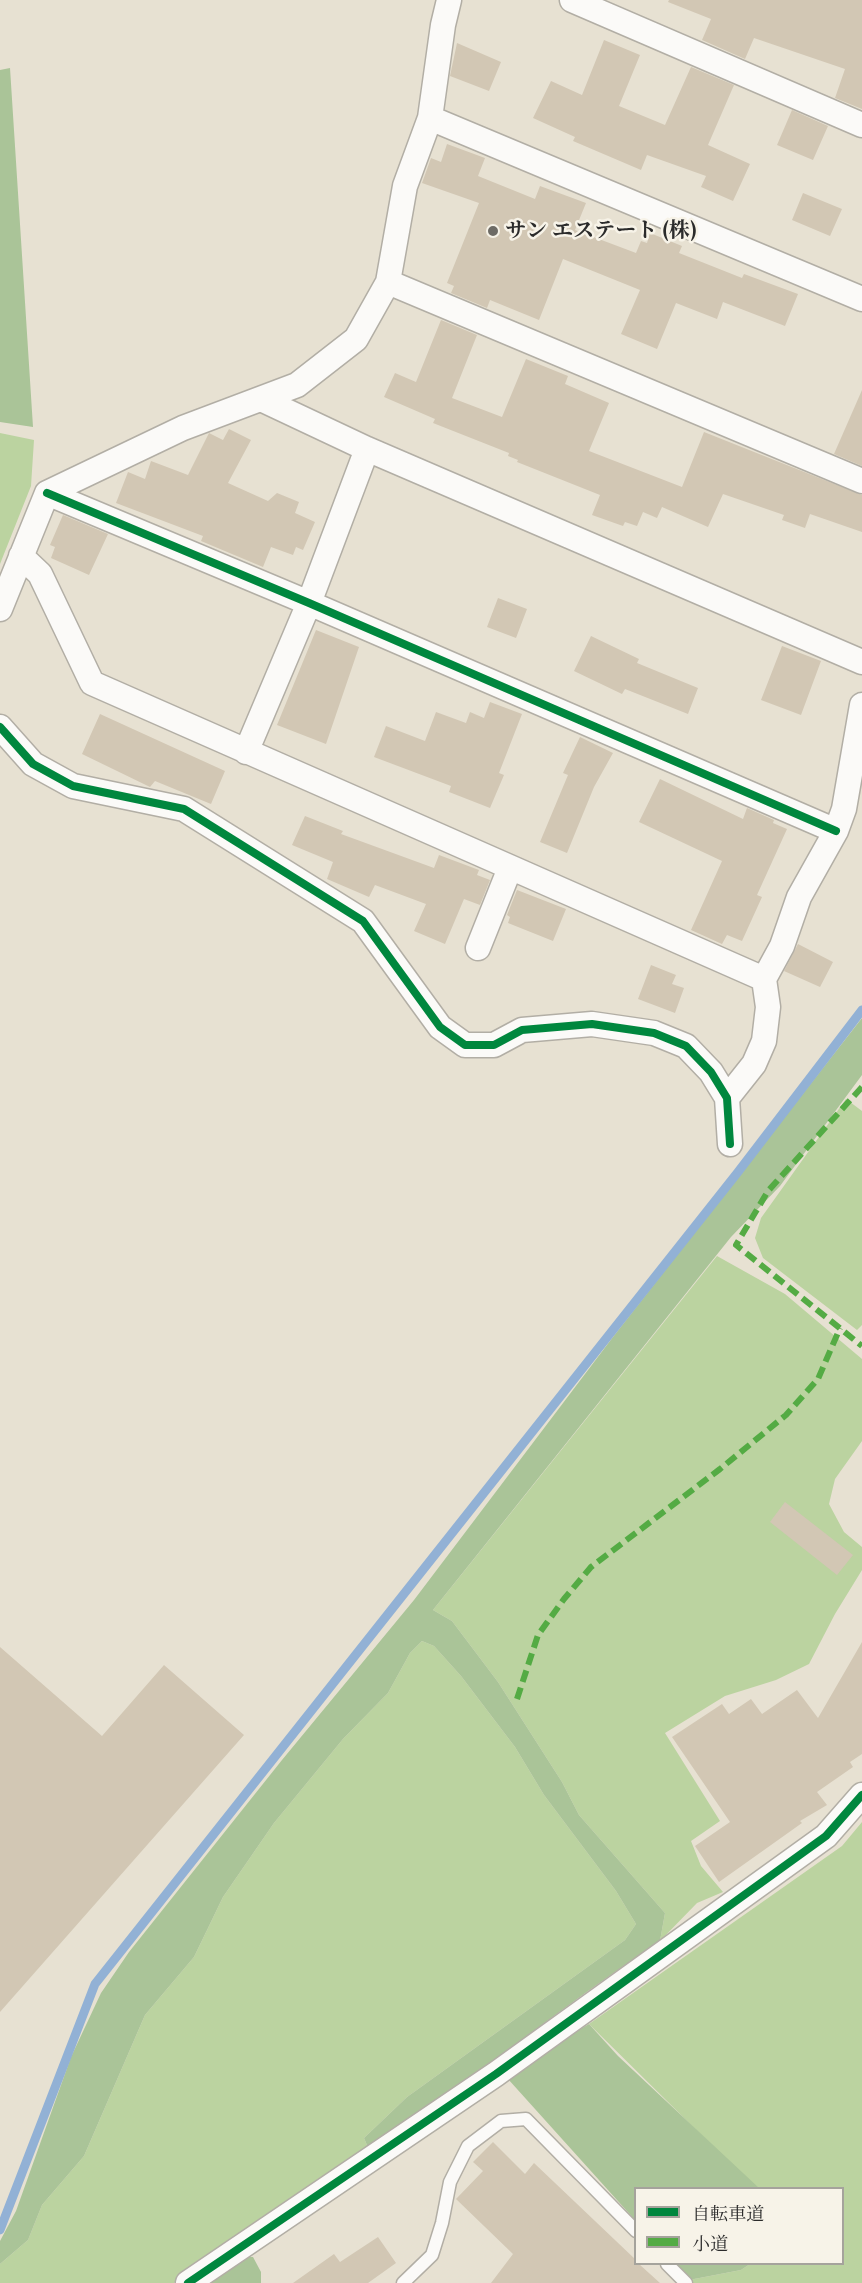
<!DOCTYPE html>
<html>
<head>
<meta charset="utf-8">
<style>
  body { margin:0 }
  #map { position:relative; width:862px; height:2283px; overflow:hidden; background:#e7e1d2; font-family:"Libre Caslon Text","Noto Serif JP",serif }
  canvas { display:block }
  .legend { position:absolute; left:634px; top:2187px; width:210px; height:78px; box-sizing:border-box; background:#f7f3e8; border:2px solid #a5a39c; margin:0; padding:8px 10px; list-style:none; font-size:18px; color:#2b2b2b }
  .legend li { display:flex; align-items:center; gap:12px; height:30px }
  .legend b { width:30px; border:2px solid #a5a39c }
</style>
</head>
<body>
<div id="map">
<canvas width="862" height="2283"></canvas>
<ul class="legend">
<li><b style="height:8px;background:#00873e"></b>自転車道</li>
<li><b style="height:8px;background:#54ab44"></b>小道</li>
</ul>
</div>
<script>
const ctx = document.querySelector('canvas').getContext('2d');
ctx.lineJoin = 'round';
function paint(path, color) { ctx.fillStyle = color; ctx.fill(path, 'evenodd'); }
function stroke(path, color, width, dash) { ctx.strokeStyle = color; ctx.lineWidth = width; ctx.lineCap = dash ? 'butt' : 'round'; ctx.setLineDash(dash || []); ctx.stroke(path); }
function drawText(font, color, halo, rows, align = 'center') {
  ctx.font = font + ' "Libre Caslon Text","Noto Serif JP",serif'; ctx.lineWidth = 5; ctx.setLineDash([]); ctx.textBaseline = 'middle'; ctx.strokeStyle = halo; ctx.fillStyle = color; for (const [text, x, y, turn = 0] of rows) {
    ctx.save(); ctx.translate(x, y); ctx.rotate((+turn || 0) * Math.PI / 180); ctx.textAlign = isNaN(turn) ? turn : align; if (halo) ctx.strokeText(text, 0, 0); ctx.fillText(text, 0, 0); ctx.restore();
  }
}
paint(new Path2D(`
  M 0,433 L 34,440 L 31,486 L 0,564 Z
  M 846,1099 L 862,1111 L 862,1325 L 857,1330 L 763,1258 L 755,1238 L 761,1218 Z
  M 717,1256 L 785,1294 L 862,1359 L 862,1441 L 835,1479 L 829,1504 L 844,1532 L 862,1547 L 862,1570 L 835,1614 L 809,1664 L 776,1680 L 725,1696 L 665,1733 L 720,1821 L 691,1841 L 701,1866 L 723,1892 L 697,1903 L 660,1941 L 665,1913 L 579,1815 L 562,1782 L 498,1682 L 452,1621 L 433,1610 Z
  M 422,1641 L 434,1646 L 461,1676 L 515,1747 L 544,1795 L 616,1891 L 636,1924 L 625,1940 L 407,2097 L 364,2138 L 369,2150 L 174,2283 L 0,2283 L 0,2264 L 28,2240 L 42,2205 L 84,2156 L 145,2015 L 194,1957 L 223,1897 L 274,1823 L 343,1739 L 388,1693 L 410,1653 Z
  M 862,1822 L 862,2283 L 691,2283 L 689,2280 L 741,2270 L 750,2264 L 842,2264 L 842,2188 L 759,2188 L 753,2186 L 589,2024 L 842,1846 Z`), '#bbd3a0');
paint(new Path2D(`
  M 10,68 L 33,427 L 0,422 L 0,70 Z
  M 862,1018 L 862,1075 L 780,1186 L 731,1237 L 433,1610 L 452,1621 L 498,1682 L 562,1782 L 579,1815 L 665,1913 L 660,1941 C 561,2007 468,2083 369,2150 L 364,2138 L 407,2097 L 625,1940 L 636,1924 L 616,1891 L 544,1795 L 515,1747 L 461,1676 L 434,1646 L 422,1641 L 410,1653 L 388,1693 L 343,1739 L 274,1823 L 223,1897 L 194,1957 L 145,2015 L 84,2156 L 42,2205 L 28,2240 L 0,2264 L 0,2241 L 16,2211 L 71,2057 L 101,1993 L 129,1952 L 282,1760 L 414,1600 L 613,1337 Z
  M 589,2024 L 618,2056 L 759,2188 L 636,2188 L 635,2220 L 508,2079 L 528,2060 Z
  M 241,2257 L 253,2257 L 261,2272 L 261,2283 L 211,2283 Z
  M 674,2264 L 750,2264 L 741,2270 L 689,2280 Z`), '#aac498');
stroke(new Path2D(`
  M 0,2230 L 95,1984 L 738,1172 L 862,1010`), '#92b1d5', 9);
paint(new Path2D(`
  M 669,0 L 862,0 L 862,109 L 835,98 L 845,69 L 754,38 L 745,59 L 702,40 L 711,19 L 668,2 Z
  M 604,40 L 640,55 L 619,106 L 665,125 L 691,67 L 734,85 L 708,145 L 750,164 L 733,201 L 701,187 L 706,176 L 647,155 L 641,170 L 573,141 L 575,137 L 533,118 L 551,81 L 582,95 Z
  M 457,43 L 501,62 L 489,91 L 450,76 Z
  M 792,110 L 828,126 L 813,160 L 777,145 Z
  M 447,144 L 485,158 L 478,176 L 535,199 L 540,186 L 586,203 L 575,230 L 636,253 L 641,241 L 647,243 L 650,233 L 682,246 L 679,253 L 742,278 L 744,274 L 798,294 L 785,326 L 723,302 L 717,319 L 676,303 L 657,349 L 621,334 L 640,290 L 563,259 L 539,320 L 490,300 L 487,308 L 451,293 L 454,286 L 447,283 L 479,203 L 422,183 L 431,158 L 441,162 Z
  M 803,193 L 842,209 L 830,236 L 792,220 Z
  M 441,320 L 477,335 L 452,398 L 502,417 L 526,359 L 568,376 L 565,384 L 609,403 L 589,451 L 682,487 L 704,432 L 862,495 L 862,532 L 810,514 L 805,528 L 782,520 L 784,515 L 723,494 L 708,527 L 662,507 L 657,518 L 643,512 L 637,526 L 625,522 L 623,526 L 592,515 L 600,495 L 517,462 L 518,460 L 508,456 L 509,453 L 433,423 L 435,419 L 384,397 L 395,373 L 416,382 Z
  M 862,390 L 862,466 L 834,454 Z
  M 229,429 L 251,440 L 228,483 L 268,501 L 277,493 L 299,502 L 295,513 L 315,522 L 303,550 L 296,547 L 293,555 L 271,547 L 263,567 L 201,541 L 203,536 L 116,503 L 128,472 L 145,479 L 151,461 L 188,475 L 209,433 L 223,440 Z
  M 63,515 L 108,534 L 89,575 L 51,558 L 55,547 L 50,545 Z
  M 498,598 L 527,609 L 516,638 L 487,627 Z
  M 316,630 L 359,647 L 326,744 L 277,725 Z
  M 591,636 L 639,659 L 637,663 L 698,688 L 688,714 L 625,689 L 622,694 L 574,671 Z
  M 782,646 L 821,661 L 801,715 L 761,700 Z
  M 490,702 L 522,714 L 499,773 L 504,775 L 490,808 L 449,792 L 451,786 L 374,757 L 386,726 L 425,741 L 436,712 L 466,723 L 470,712 L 484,718 Z
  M 100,714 L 225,771 L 211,804 L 155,781 L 150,787 L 82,754 Z
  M 580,737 L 613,753 L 594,787 L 567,853 L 540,842 L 568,775 L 563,773 Z
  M 660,779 L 743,819 L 747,808 L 774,820 L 773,823 L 787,829 L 757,895 L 762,897 L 742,941 L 727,935 L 722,944 L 691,930 L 722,861 L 639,822 Z
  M 305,816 L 343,831 L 341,834 L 434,868 L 439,855 L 479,870 L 477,875 L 490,880 L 480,905 L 464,899 L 445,944 L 414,931 L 426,904 L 375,885 L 369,897 L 327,879 L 333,862 L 292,845 Z
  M 517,890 L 566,909 L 553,941 L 508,923 L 510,917 L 507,915 Z
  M 798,944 L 833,962 L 820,987 L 784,971 Z
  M 651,965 L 676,975 L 672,984 L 684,988 L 675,1013 L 638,999 Z
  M 785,1502 L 853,1555 L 837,1575 L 770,1522 Z
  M 862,1642 L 862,1754 L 850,1762 L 853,1767 L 817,1792 L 827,1805 L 800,1821 L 802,1823 L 719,1882 L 695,1846 L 730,1822 L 672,1737 L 722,1704 L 729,1714 L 751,1699 L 762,1714 L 797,1690 L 818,1718 Z
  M 0,1647 L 102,1736 L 164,1665 L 244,1735 L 0,2012 Z
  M 493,2142 L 525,2174 L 534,2163 L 636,2260 L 636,2264 L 639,2264 L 660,2283 L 491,2283 L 513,2254 L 456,2199 L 483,2171 L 473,2162 Z
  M 378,2237 L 396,2263 L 368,2283 L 293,2283 L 334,2254 L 340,2262 Z`), '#d2c7b4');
const service = new Path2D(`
  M 667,2264 L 686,2283
  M 403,2283 L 432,2255 L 442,2223 L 450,2182 L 468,2146 L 501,2121 L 526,2119 L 636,2231`);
const minor = new Path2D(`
  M 572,0 L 862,125
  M 430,118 L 862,299
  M 388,282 L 862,481
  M 263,400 L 367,449 L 862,662
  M 47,493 L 309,603 L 836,831
  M 21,556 L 40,574 L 92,683 L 764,979
  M 0,609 L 47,493 L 183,428 L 297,385 L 356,339 L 388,282 L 405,186 L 430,118 L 443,25 L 449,0
  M 0,727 L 33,764 L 73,786 L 184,809 L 363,921 L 440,1027 L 465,1045 L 494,1045 L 522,1030 L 592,1024 L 654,1033 L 686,1046 L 711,1072 L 727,1098 L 730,1144
  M 246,752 L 309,603 L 367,449
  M 478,948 L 510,868
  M 727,1098 L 754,1064 L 764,1041 L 768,1007 L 764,979 L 782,946 L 799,897 L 836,831 L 844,809 L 862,705
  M 188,2283 L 496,2074 L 826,1836 L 862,1795`);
stroke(service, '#b2aea5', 15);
stroke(minor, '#b2aea5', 27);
stroke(service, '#fbfaf8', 12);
stroke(minor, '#fbfaf8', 24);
stroke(new Path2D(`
  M 862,1087 L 768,1191 L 736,1245 L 862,1346
  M 517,1699 L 538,1635 L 564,1599 L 591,1567 L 720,1469 L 786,1415 L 818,1379 L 840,1328`), '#54ab44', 6, [12, 6]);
stroke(new Path2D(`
  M 47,493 L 309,603 L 836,831
  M 0,727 L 33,764 L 73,786 L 184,809 L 363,921 L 440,1027 L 465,1045 L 494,1045 L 522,1030 L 592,1024 L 654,1033 L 686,1046 L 711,1072 L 727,1098 L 730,1144
  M 188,2283 L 496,2074 L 826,1836 L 862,1795`), '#00873e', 8);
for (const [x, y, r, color] of [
  [493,231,6,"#6d6b65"]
]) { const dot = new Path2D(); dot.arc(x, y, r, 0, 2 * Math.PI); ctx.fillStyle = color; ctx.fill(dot); stroke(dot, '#f7f3e8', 2); }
drawText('bold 21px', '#2b2b2b', '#f7f3e8', [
  ["サン エステート (株)",505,231]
], 'left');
</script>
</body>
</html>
